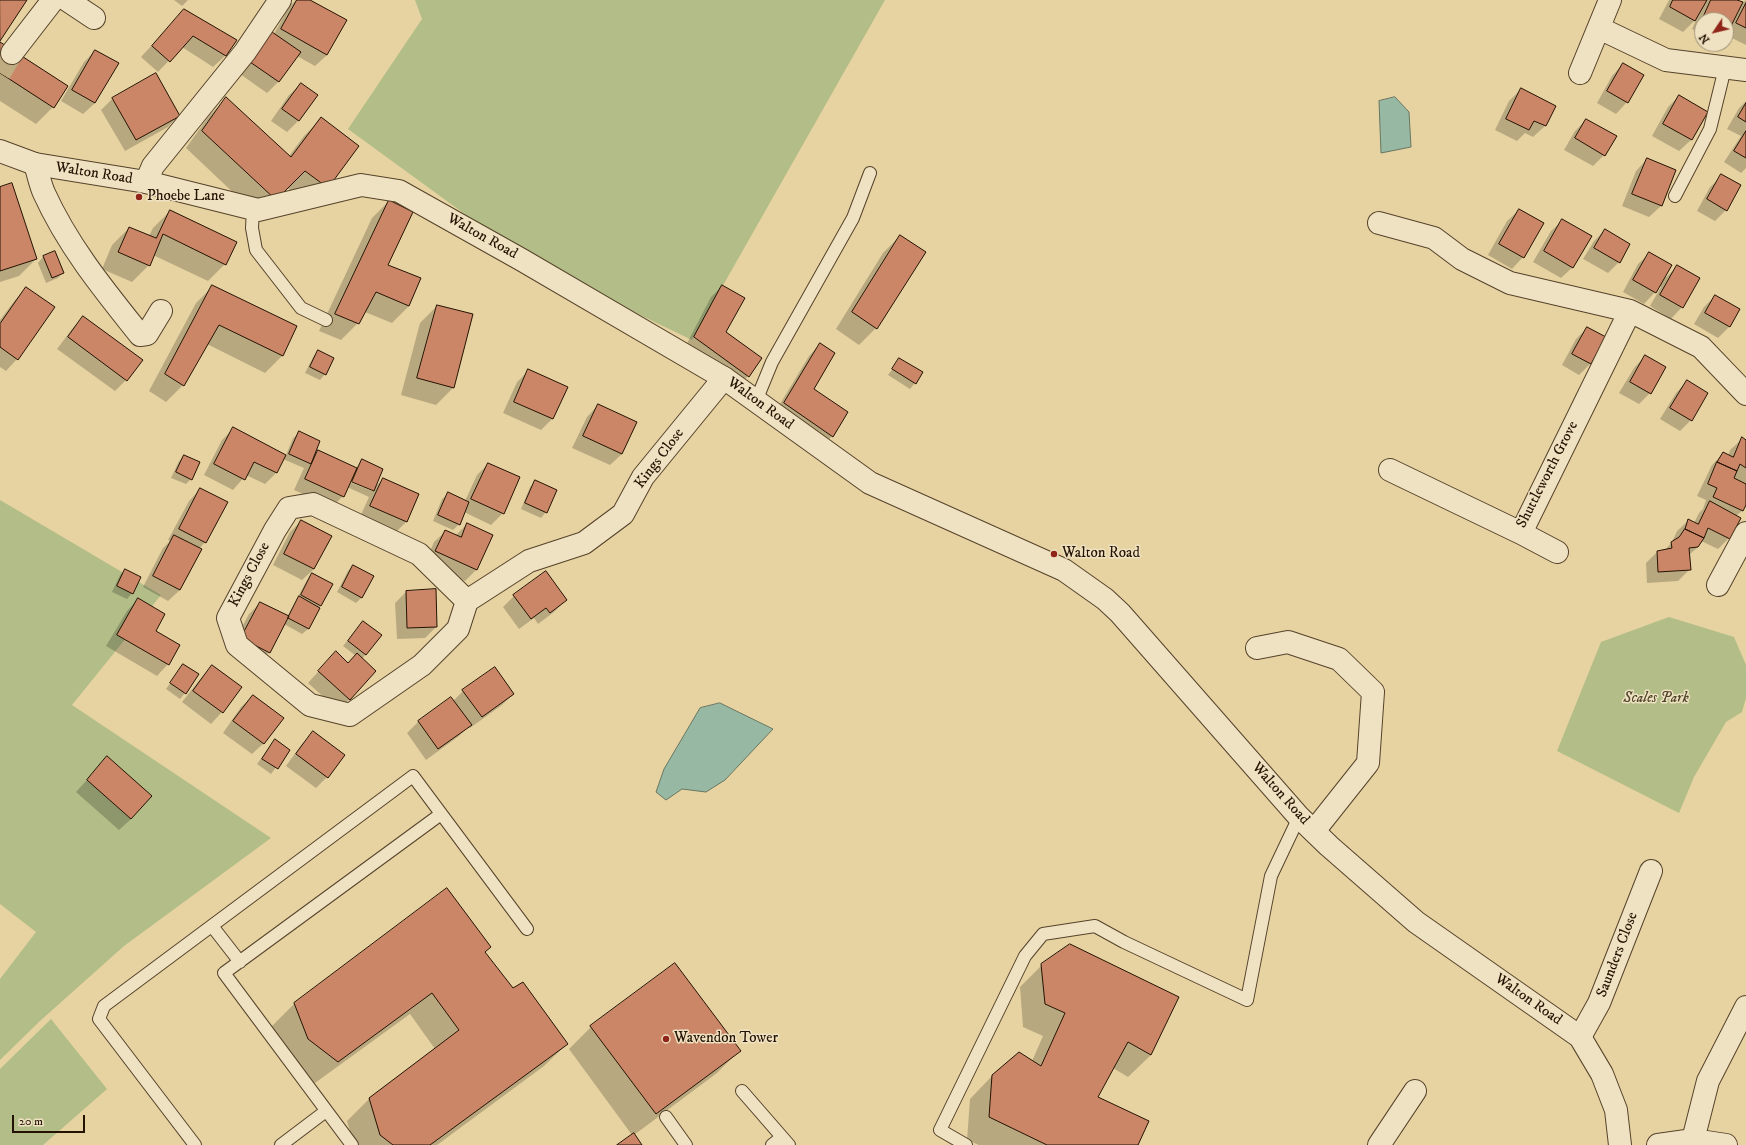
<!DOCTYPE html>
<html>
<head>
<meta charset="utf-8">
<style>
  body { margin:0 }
  #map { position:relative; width:1746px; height:1145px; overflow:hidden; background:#e7d3a1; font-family:"IM FELL DW Pica",serif }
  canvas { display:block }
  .north { position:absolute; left:1694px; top:12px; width:40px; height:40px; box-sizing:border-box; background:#efe2c2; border:1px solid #9e8f75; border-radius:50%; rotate:235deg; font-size:11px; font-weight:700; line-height:16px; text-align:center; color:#241202 }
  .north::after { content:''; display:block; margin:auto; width:14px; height:18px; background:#8f2418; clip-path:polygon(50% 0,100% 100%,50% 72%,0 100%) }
  .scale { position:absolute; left:12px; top:1115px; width:73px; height:18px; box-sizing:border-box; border:2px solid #241202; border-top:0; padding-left:5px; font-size:12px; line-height:14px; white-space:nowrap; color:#241202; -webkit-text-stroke:3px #efe2c2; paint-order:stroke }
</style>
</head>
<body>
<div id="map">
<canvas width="1746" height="1145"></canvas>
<div class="north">N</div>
<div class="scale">20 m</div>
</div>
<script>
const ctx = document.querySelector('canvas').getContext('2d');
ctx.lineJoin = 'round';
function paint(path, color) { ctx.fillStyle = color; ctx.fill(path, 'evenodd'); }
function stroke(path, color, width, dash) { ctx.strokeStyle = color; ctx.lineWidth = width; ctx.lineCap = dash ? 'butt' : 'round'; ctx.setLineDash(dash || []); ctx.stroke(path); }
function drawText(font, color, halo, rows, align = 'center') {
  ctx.font = font + ' "IM FELL DW Pica",serif'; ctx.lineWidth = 3; ctx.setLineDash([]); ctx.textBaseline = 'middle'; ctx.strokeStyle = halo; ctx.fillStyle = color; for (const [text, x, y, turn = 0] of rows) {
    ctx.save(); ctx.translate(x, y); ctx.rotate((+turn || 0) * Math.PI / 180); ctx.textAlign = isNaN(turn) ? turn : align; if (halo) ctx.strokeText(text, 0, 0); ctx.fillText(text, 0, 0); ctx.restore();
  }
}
paint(new Path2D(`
  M 415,0 L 885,0 L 692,340 L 532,263 L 348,129 L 422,19 Z
  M 0,500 L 161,595 L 72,705 L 271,838 L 124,946 L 40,1021 L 0,1060 L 0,979 L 36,932 L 0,904 Z
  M 1669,617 L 1734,637 L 1746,665 L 1746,698 L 1742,712 L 1726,722 L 1694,777 L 1679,813 L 1557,751 L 1601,642 Z
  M 51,1019 L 107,1089 L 43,1145 L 0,1145 L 0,1069 Z`), '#b2bd87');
const water = new Path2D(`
  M 1395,97 L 1409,112 L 1411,147 L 1381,153 L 1379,101 Z
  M 720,703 L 773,729 L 725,780 L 706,792 L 682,789 L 666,800 L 656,792 L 664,769 L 700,708 Z`);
paint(water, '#97b8a2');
stroke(water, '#697662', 1);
paint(new Path2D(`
  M 174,0 L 188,0 L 182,6 Z
  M 296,0 L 308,0 L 327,55 L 315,66 L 297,56 L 278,82 L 267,93 L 240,74 L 261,44 L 272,33 L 274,34 L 289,7 Z
  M 1669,0 L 1706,0 L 1705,2 L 1707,0 L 1735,0 L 1742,3 L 1746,0 L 1746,45 L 1726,35 L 1726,20 L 1702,20 L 1702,34 L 1692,29 L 1697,18 L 1683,32 L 1659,19 Z
  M 184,10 L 236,40 L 225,56 L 213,67 L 182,47 L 158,72 L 141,57 Z
  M 0,43 L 53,107 L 36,124 L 0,101 Z
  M 95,51 L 117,64 L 95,103 L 83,114 L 61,101 L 84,62 Z
  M 1623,64 L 1627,102 L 1616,114 L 1597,103 L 1612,76 Z
  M 301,84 L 316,95 L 298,121 L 287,132 L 271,121 L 289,95 Z
  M 1521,89 L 1554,106 L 1545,126 L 1533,137 L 1525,133 L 1517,141 L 1495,130 L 1509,101 Z
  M 1679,96 L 1707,112 L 1691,140 L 1679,151 L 1652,136 L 1668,107 Z
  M 112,99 L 179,115 L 168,127 L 125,151 L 101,110 Z
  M 226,99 L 289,156 L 304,136 L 321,119 L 358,146 L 310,204 L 287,188 L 258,216 L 186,148 L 209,116 Z
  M 1746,101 L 1746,168 L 1741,173 L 1724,162 L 1741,136 L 1727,129 L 1739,108 Z
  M 1586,120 L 1604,155 L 1593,166 L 1564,150 L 1575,131 Z
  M 1647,159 L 1675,171 L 1661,206 L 1649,217 L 1622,206 L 1636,171 Z
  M 1722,176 L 1726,210 L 1715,221 L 1697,211 L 1710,187 Z
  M 0,188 L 36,259 L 19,276 L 0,282 Z
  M 389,201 L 386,265 L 409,306 L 392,323 L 365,312 L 358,323 L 341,340 L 319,331 L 372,218 Z
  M 1519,210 L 1542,224 L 1523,257 L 1512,269 L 1488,255 L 1507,221 Z
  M 170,211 L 225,264 L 208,281 L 153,255 L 149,265 L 132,282 L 102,269 L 112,245 L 129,228 L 149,236 L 153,228 Z
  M 1563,220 L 1573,267 L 1561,278 L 1533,262 L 1551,231 Z
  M 1605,230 L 1619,262 L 1608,273 L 1583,259 L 1594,241 Z
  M 900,236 L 924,252 L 876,328 L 859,345 L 836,329 L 883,253 Z
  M 55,252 L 63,272 L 58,278 L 46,283 L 38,263 L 43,257 Z
  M 1650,253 L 1663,280 L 1678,266 L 1682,307 L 1671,319 L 1650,306 L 1661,287 L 1659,286 L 1655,292 L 1644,304 L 1623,292 L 1638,264 Z
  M 213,286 L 296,327 L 282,356 L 265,373 L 207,344 L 183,385 L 166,402 L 149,391 L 196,303 Z
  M 722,286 L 725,332 L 760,358 L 748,376 L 737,387 L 684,349 L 711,297 Z
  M 26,288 L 54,307 L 17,359 L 6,371 L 0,367 L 0,320 L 15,300 Z
  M 1715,296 L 1739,309 L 1729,327 L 1718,338 L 1694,324 L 1704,307 Z
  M 437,306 L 453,388 L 436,405 L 401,395 L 420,323 Z
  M 83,317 L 126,380 L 115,391 L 57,349 L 72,329 Z
  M 1587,328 L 1605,338 L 1590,364 L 1579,375 L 1562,365 L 1576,339 Z
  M 820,344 L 812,390 L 847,413 L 832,436 L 821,448 L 774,414 L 809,356 Z
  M 318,351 L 325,374 L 320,380 L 305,373 L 313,357 Z
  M 1645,356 L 1650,393 L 1639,404 L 1619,393 L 1634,368 Z
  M 900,359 L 915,383 L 910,389 L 888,375 Z
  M 529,370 L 566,387 L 552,419 L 541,430 L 503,413 L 517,382 Z
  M 1687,381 L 1691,420 L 1680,431 L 1660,419 L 1676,393 Z
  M 598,405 L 635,423 L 622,454 L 610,465 L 572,448 L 587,417 Z
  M 233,429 L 286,455 L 293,438 L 299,433 L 312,458 L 318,452 L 355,469 L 362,460 L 374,488 L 383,479 L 418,495 L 406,522 L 395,533 L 360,517 L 369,497 L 347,487 L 343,496 L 332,507 L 294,490 L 304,468 L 283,459 L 276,473 L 265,484 L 246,475 L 233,490 L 204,475 L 222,440 ZM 348,479 L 372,489 L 372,491 L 347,481 Z
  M 1742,439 L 1746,441 L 1746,503 L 1743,510 L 1736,516 L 1729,538 L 1718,549 L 1701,541 L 1698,547 L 1688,556 L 1690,569 L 1678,581 L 1647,583 L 1646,563 L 1657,552 L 1664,551 L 1672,542 L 1677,531 L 1689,520 L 1694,523 L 1699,513 L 1703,509 L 1706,500 L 1697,496 L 1712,465 L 1723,454 L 1728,456 L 1730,450 Z
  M 184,456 L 191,479 L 186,484 L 171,478 L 179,461 Z
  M 488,464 L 503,513 L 491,525 L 464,512 L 459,524 L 453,530 L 433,521 L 442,499 L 448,494 L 465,501 L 477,475 Z
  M 536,482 L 546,512 L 541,518 L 521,509 L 530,487 Z
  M 200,489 L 205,542 L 199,549 L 180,590 L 168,601 L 143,587 L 163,548 L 170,541 L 168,540 L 189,501 Z
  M 301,521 L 330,536 L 314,569 L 302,580 L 273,565 L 290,532 Z
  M 467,524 L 492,535 L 476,570 L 465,581 L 425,563 L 434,542 L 446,531 L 455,536 Z
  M 353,566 L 362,597 L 356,603 L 337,592 L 348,571 Z
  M 125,570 L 132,593 L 127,599 L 112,592 L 120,575 Z
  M 312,574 L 320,606 L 308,629 L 302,634 L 284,624 L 269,652 L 258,663 L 230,649 L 249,614 L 260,603 L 287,617 L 307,580 Z
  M 406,592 L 436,627 L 425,638 L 397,639 L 395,603 Z
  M 514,596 L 566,600 L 554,612 L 538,624 L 534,618 L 519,629 L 503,607 Z
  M 138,599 L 154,631 L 168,664 L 157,676 L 106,646 L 127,611 Z
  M 363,622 L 366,654 L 362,659 L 350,699 L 338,710 L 308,683 L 325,664 L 348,664 L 356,656 L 343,646 Z
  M 183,665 L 185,693 L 180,699 L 166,689 Z
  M 212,666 L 222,712 L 211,724 L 182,702 L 201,678 Z
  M 463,691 L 513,694 L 502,705 L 470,728 L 469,726 L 459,736 L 426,760 L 407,733 L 418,722 L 451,698 L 453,701 Z
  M 253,696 L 264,743 L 252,754 L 223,733 L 241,707 Z
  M 314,732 L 327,777 L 316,788 L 286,766 L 302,744 Z
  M 275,740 L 289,750 L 271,774 L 257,764 Z
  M 107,758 L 131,819 L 119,830 L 76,792 Z
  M 484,952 L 513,989 L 567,1044 L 544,1066 L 437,1145 L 354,1145 L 347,1121 L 370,1098 L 435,1049 L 410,1014 L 315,1083 L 286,1061 L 272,1026 L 295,1003 Z
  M 1042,965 L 1151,1055 L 1128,1077 L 1113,1068 L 1097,1098 L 1136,1145 L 979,1145 L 967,1140 L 970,1099 L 992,1076 L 1032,1061 L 1043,1036 L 1023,1027 L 1020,987 Z
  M 591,1027 L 739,1051 L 717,1073 L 634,1135 L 641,1145 L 618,1145 L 632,1135 L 569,1049 Z`), '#0003');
const building = new Path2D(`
  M 0,0 L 27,0 L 0,41 Z
  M 297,0 L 310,0 L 347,20 L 327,55 L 281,29 Z
  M 1673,0 L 1707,0 L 1695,21 L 1670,7 Z
  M 1711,0 L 1737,0 L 1743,2 L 1729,30 L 1726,29 L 1726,20 L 1707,20 L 1703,18 Z
  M 1746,3 L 1746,28 L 1736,23 Z
  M 184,9 L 237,40 L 226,56 L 193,36 L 170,62 L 152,46 Z
  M 272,32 L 301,52 L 279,82 L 250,62 Z
  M 0,42 L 68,86 L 54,108 L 0,73 Z
  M 95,50 L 119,63 L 95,103 L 72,90 Z
  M 1623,63 L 1644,75 L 1628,103 L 1607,91 Z
  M 156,73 L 180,116 L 136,140 L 112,98 Z
  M 301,83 L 318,95 L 299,121 L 282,109 Z
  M 1521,88 L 1556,106 L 1546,126 L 1534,121 L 1529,130 L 1506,119 Z
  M 1679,95 L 1708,112 L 1692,140 L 1663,124 Z
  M 226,97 L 291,157 L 321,117 L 359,146 L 328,188 L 305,171 L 276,200 L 202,131 Z
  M 1746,103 L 1746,122 L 1738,117 Z
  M 1586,119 L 1617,136 L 1605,156 L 1575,138 Z
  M 1746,131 L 1746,158 L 1734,151 Z
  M 1647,158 L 1676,170 L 1662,206 L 1632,194 Z
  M 1721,174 L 1741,185 L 1727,211 L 1707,199 Z
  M 12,183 L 37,259 L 0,271 L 0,187 Z
  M 389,200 L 413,212 L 388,265 L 421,278 L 409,306 L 376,292 L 359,324 L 335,314 Z
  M 1519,209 L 1544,223 L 1524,258 L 1499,244 Z
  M 170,210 L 237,242 L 226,265 L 163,234 L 150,266 L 118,252 L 129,227 L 156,238 Z
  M 1562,219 L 1592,236 L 1573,268 L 1544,251 Z
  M 1605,229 L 1630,244 L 1620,263 L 1594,248 Z
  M 900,235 L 926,252 L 877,329 L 852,312 Z
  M 55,251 L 64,273 L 52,278 L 43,256 Z
  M 1649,252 L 1672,265 L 1656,293 L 1633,280 Z
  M 1677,265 L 1700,278 L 1683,308 L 1660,295 Z
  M 212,285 L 297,326 L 283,356 L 219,325 L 184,386 L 165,374 Z
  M 722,285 L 745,298 L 726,332 L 762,358 L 749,377 L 694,337 Z
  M 26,287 L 55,307 L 18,360 L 0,347 L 0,324 Z
  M 1715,295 L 1740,309 L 1730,327 L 1705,313 Z
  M 437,305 L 473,314 L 454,388 L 417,378 Z
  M 83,316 L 143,360 L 127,381 L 68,337 Z
  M 1587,327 L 1606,337 L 1591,364 L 1572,354 Z
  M 820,343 L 835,353 L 814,389 L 848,412 L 833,437 L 784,403 Z
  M 318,350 L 334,358 L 326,375 L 310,367 Z
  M 1645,355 L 1666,367 L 1651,394 L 1630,382 Z
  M 899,358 L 923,372 L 916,384 L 892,369 Z
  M 528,369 L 568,387 L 553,419 L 514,402 Z
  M 1687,380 L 1708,393 L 1692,421 L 1670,408 Z
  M 598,404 L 637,422 L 622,454 L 583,436 Z
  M 233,427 L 286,455 L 277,473 L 254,462 L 245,480 L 214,464 Z
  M 299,431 L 320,441 L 311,464 L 289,454 Z
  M 1742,437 L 1746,440 L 1746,468 L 1740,464 L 1737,471 L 1717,462 L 1723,452 L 1733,457 Z
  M 318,450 L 357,468 L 344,497 L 305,479 Z
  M 184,455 L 200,462 L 192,480 L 176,472 Z
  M 362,459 L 383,469 L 374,491 L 352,482 Z
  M 1717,462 L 1737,471 L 1734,478 L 1746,484 L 1746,505 L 1743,511 L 1713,497 L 1717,488 L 1708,484 Z
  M 488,463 L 520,477 L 504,514 L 471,499 Z
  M 383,478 L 419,494 L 407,522 L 370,506 Z
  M 535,480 L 557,490 L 547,513 L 525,503 Z
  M 200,488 L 228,502 L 206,543 L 179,529 Z
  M 448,492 L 469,502 L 460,525 L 438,515 Z
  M 1710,501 L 1741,518 L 1730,539 L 1708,528 L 1704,538 L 1685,529 L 1688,519 L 1698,524 Z
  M 301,520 L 332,536 L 314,569 L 284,554 Z
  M 467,523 L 493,535 L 477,570 L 435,551 L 445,530 L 461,537 Z
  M 1685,529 L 1704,538 L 1698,547 L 1689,548 L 1691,570 L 1658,572 L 1657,551 L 1672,548 L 1671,542 L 1679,537 Z
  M 174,535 L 202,549 L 180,590 L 153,576 Z
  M 353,565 L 374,576 L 362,598 L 342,587 Z
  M 125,569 L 141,577 L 133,594 L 117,586 Z
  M 546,571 L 567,600 L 550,613 L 546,608 L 531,619 L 513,595 Z
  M 312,573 L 333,584 L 321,606 L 301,595 Z
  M 436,589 L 437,627 L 407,628 L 406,591 Z
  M 299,596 L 320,608 L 309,629 L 288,618 Z
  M 138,598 L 165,614 L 156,631 L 180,645 L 169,665 L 117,635 Z
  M 260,602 L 289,616 L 270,653 L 241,638 Z
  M 363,621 L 382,635 L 366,655 L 348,641 Z
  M 336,651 L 348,663 L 357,653 L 376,671 L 350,700 L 318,671 Z
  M 183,664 L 199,674 L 186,694 L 170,683 Z
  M 212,665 L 242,687 L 223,713 L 193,691 Z
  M 495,667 L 514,694 L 482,717 L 462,690 Z
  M 253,695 L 284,718 L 264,744 L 233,721 Z
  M 451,697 L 472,725 L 438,749 L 418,721 Z
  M 313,731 L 345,755 L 328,778 L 296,754 Z
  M 275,739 L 290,750 L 278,769 L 262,759 Z
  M 107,756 L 152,796 L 131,819 L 87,780 Z
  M 447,888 L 491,947 L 485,952 L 513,988 L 523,982 L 568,1044 L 430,1145 L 393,1145 L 380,1135 L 369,1098 L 459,1030 L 432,993 L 338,1062 L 308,1039 L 294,1003 Z
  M 1070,944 L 1179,997 L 1151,1055 L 1128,1042 L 1098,1097 L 1149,1121 L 1138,1145 L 1047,1145 L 989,1117 L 992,1075 L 1019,1052 L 1041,1066 L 1065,1013 L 1045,1004 L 1041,964 Z
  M 675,963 L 741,1051 L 656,1114 L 590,1026 Z
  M 634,1133 L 642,1145 L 617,1145 Z`);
paint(building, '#ca8666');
stroke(building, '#241202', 1);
stroke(new Path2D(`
  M 0,73 L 12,53`), '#c0ac81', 22, [22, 11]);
const service = new Path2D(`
  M 1675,196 L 1710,129 L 1725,68
  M 253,209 L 252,228 L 256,250 L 301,308 L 326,320
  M 756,401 L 772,362 L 853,218 L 870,173
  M 212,926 L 240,962
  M 742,1091 L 789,1145
  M 666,1117 L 686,1145
  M 195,1145 L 99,1019 L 104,1006 L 413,776 L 527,929
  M 281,1145 L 326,1111
  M 352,1145 L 224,973 L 441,814
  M 772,1145 L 782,1137
  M 966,1145 L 940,1130 L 1025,956 L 1043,934 L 1095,926 L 1124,942 L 1247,1000 L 1271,876 L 1299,817`);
const minor = new Path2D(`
  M 67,0 L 94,18
  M 1599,28 L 1666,60 L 1746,70
  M 12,53 L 53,0
  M 1580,73 L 1610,0
  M 35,164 C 38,173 40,184 44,193 C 68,246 104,290 140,335 L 147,334 L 161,311
  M 146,182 L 153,166 L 245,52 L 280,0
  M 1379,223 L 1434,238 L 1462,259 L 1510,283 L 1630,311 L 1701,347 L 1746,394
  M 1390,470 L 1521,533 L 1630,311
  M 1521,533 L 1557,552
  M 1718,585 L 1746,533
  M 467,601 L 419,554 L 313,504 L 289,508 L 275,530 L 228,618 L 237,645 L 310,705 L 350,715 L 422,665 L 458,629 L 467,601 L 529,561 L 584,543 L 623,514 L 643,477 L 724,378
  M 1257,648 L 1288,642 L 1339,659 L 1373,692 L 1368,763 L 1314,831
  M 1580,1037 L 1599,1003 L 1651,871
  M 1693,1140 L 1708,1081 L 1746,1007
  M 1379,1145 L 1415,1091
  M 1658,1145 L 1693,1140 L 1726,1145`);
const tertiary = new Path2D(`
  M 0,151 L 35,164 L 146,182 L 258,210 L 361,185 L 399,191 L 522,260 L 724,378 L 870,483 L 1064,570 L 1105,599 L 1120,613 L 1299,817 L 1329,846 L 1416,922 L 1580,1037 L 1602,1074 L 1616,1110 L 1620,1145`);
stroke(service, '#55422a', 14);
stroke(minor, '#55422a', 24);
stroke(tertiary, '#55422a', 24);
stroke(service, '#efe2c2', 12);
stroke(minor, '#efe2c2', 22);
stroke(tertiary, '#efe2c2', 22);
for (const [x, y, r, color] of [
  [139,197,4,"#8f2418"],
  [1054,554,4,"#8f2418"],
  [666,1039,4,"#8f2418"]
]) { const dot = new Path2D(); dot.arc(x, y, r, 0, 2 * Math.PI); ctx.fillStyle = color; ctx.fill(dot); stroke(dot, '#efe2c2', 1.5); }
drawText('15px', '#241202', '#efe2c2', [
  ["Walton Road",94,174,9],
  ["Walton Road",482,237,29],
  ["Walton Road",760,404,36],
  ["Kings Close",660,459,-53],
  ["Shuttleworth Grove",1548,475,-63],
  ["Kings Close",250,575,-62],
  ["Walton Road",1280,794,48],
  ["Saunders Close",1618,955,-69],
  ["Walton Road",1528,1000,35]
]);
drawText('15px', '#241202', '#efe2c2', [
  ["Phoebe Lane",147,197],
  ["Walton Road",1062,554],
  ["Wavendon Tower",674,1039]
], 'left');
drawText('italic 15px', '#4f452a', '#efe2c2', [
  ["Scales Park",1656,699]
]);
</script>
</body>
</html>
